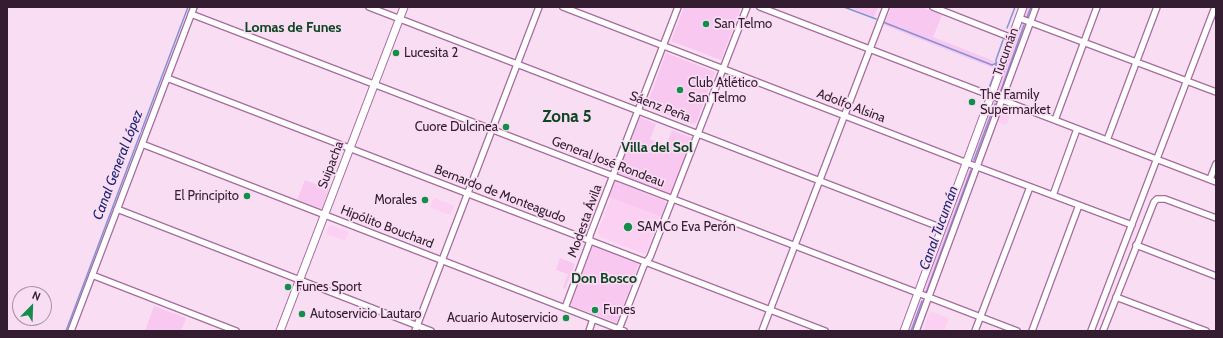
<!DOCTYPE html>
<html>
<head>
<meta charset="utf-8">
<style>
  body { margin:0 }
  #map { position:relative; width:1223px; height:338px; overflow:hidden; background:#f8ddf3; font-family:Cabin,sans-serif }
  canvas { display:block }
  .frame { position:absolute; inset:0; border:8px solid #341c31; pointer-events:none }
  .north { position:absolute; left:12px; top:286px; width:40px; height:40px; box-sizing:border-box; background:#f8ddf3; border:1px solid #aa90a5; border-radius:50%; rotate:23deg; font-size:11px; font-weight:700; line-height:16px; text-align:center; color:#341c31 }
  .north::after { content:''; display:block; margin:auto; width:14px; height:18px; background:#138e4a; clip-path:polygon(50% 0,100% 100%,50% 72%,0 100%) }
</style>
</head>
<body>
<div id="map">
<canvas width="1223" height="338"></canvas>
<div class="frame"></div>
<div class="north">N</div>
</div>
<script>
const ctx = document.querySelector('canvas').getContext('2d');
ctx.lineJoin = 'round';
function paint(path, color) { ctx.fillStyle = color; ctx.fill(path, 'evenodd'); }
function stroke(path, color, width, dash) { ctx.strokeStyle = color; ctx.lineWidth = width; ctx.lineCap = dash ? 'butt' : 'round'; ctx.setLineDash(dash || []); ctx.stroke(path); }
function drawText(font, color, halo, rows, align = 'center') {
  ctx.font = font + ' Cabin,sans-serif'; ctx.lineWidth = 3.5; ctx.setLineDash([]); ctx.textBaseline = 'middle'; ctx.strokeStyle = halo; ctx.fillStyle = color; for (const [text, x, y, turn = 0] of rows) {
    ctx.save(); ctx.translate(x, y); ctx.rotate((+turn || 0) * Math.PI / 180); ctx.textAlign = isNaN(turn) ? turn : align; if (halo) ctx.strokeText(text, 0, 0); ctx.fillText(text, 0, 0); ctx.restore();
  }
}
paint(new Path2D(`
  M 1003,110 L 1011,113 L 1006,125 L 998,122 Z
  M 590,150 L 615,160 L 611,169 L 587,159 Z
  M 434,198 L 454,206 L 450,215 L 430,207 Z
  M 611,198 L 659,217 L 646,253 L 644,254 L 601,237 L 598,232 Z
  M 330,225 L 349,232 L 345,241 L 326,234 Z
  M 930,311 L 949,318 L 944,331 L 923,331 Z`), '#fbd0f3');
paint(new Path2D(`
  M 684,7 L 741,7 L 721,60 L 671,41 Z
  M 849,7 L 878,7 L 874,17 Z
  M 891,7 L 921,7 L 942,15 L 933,37 L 994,61 L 993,68 L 884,25 Z
  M 1025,7 L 1034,7 L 1030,19 L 1025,19 L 1023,16 Z
  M 1023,23 L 1026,24 L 1027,27 L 1000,97 L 995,95 L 1018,28 L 1020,24 Z
  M 666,53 L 715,72 L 696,123 L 692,124 L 648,108 L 647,105 Z
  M 994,102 L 997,103 L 998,106 L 976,163 L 972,163 L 971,159 L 992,103 Z
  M 640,117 L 656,124 L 650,139 L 666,145 L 672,130 L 692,138 L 671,195 L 617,173 Z
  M 971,167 L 974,169 L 929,292 L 926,295 L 922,292 L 922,290 L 924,282 L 942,240 L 945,229 L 967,170 Z
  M 305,180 L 329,189 L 322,209 L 297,200 Z
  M 614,181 L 665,201 L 666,203 L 661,217 L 608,197 Z
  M 593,245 L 638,262 L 639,264 L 617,322 L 615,322 L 572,306 L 571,304 Z
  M 560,258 L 575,264 L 565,289 L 563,288 L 568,274 L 556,270 Z
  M 920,300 L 924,301 L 924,303 L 914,331 L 907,331 L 918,301 Z
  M 154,306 L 186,318 L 181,331 L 145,331 Z`), '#f8c8f0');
stroke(new Path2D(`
  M 844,7 L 876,19
  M 1027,17 L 1031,7
  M 883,22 L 992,65 L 997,63
  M 1007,28 L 1015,7
  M 667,43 L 681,7
  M 989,88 L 996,69 L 996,60 L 1003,40
  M 999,96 L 1024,25
  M 974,160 L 995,104
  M 926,293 L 971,170
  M 66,331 L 188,7
  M 911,331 L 922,301`), '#8394d5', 1.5);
const minor = new Path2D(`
  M 369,7 L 942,228
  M 563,7 L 967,163 L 1132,225
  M 760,7 L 1216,182
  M 933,7 L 1012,38
  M 191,14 L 1017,331
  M 1019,18 L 1216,92
  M 167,78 L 825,331
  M 1055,120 L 1097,7
  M 1107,140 L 1157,7
  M 142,144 L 624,331
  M 1210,179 L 1216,164
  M 1053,195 L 1077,129
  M 117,209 L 431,331
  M 1136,245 L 1216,276
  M 92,275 L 236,331
  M 1116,297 L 1206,331
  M 565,308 L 589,244 L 590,235 L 678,7
  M 619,329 L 644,265 L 650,257 L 747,7
  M 71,331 L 194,7
  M 415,331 L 539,7
  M 589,331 L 593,319
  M 762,331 L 886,7
  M 916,331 L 1036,7
  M 975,331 L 1030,187
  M 1032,331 L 1079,205
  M 1091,331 L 1215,7
  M 1103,331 L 1154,202 L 1157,199 L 1165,199 L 1216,218`);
const major = new Path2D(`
  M 280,331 L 404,7
  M 904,331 L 991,96 L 1023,7`);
stroke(minor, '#a66b9d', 8);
stroke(major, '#a66b9d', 9);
stroke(minor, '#fff', 5.5);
stroke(major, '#fff', 7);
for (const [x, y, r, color] of [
  [706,24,4,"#138e4a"],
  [396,53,4,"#138e4a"],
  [680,90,4,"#138e4a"],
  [972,102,4,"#138e4a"],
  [506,127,4,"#138e4a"],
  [247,196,4,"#138e4a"],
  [425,200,4,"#138e4a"],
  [628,227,5,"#138e4a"],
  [288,287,4,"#138e4a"],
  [595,310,4,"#138e4a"],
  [302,314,4,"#138e4a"],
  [566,318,4,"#138e4a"]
]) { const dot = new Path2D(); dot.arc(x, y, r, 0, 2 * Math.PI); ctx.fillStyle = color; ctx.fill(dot); stroke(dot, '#f8ddf3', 1.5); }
drawText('13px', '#341c31', '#f8ddf3', [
  ["San Telmo",714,24],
  ["Lucesita 2",404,53],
  ["Club Atlético",688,83],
  ["San Telmo",688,98],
  ["The Family",980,95],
  ["Supermarket",980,110],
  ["Cuore Dulcinea",498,127,"right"],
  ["El Principito",239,196,"right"],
  ["Morales",417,200,"right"],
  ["SAMCo Eva Perón",637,227],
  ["Funes Sport",296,287],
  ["Funes",603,310],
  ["Autoservicio Lautaro",310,314],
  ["Acuario Autoservicio",558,318,"right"]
], 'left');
drawText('13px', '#341c31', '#f8ddf3', [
  ["Tucumán",1006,52,-70],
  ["Adolfo Alsina",851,106,21],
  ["Sáenz Peña",660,107,21],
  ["General José Rondeau",608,162,21],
  ["Suipacha",331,165,-69],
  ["Bernardo de Monteagudo",500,194,21],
  ["Modesta Ávila",585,221,-70],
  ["Hipólito Bouchard",387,227,21]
]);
drawText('bold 14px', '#0e4523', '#f8ddf3', [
  ["Lomas de Funes",293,28],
  ["Villa del Sol",657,148],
  ["Don Bosco",604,279]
]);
drawText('italic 14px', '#1f2773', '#f8ddf3', [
  ["Canal General López",118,165,-69],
  ["Canal Tucumán",939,228,-70]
]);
drawText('bold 17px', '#0e4523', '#f8ddf3', [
  ["Zona 5",567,117]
]);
</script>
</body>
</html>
